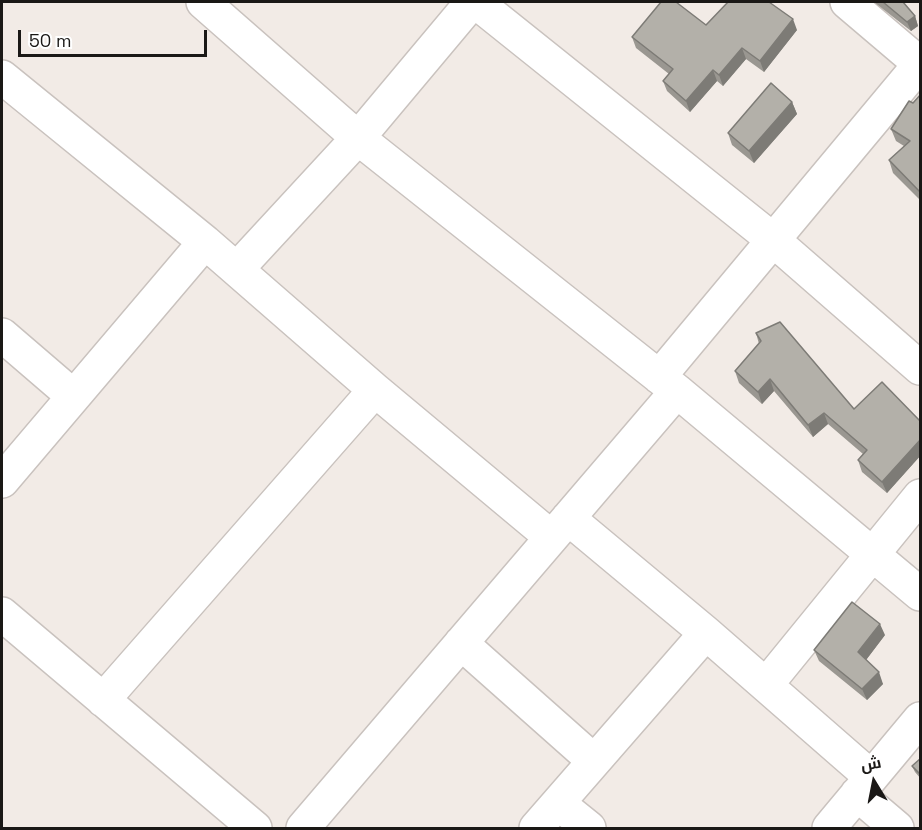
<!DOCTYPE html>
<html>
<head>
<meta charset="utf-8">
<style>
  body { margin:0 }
  #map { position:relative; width:922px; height:830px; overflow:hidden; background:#f2ebe6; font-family:"Space Grotesk",Cairo,sans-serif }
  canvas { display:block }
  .frame { position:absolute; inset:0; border:3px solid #1a1816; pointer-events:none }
  .north { position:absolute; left:844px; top:752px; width:60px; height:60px; -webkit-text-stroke:4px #fff; paint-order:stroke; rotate:350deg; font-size:16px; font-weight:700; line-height:24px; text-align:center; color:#1a1816 }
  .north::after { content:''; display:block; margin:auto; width:21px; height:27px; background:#1a1816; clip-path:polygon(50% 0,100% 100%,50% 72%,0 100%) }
  .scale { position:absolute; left:18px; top:30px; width:189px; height:27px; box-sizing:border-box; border:3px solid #1a1816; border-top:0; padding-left:8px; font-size:18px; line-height:21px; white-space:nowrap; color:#1a1816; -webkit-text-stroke:4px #fff; paint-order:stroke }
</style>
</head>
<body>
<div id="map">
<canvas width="922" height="830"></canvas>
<div class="frame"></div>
<div class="north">ش</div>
<div class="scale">50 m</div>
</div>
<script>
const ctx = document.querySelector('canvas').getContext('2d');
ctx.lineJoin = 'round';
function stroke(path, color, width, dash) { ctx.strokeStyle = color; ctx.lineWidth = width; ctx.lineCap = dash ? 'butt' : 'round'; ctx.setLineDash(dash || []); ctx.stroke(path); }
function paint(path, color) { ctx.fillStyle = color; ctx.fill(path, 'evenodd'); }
const minor = new Path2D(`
  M 203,2 L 358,138 L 677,391 L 920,594
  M 476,2 L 772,239 L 920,368
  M 847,2 L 920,64
  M 2,77 L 205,242 L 375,390 L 551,537
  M 237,269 L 358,138 L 472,2
  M 2,335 L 73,396
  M 659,377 L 920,64
  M 2,481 L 205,242
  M 568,518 L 706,633 L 871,777
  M 2,614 L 255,828
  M 461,643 L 594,761
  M 766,685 L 920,496
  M 103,700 L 375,390
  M 857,794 L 897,828
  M 558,803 L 589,828
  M 303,828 L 677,391
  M 536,828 L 706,633
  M 829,828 L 920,719`);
stroke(minor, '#c9c2be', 36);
stroke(minor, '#fff', 33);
paint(new Path2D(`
  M 874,2 L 903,2 L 915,16 L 918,26 L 911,31 Z
  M 706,25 L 797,30 L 764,72 L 746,59 L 723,86 L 717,81 L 690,112 L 667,91 L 663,81 L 669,74 L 636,48 L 632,37 Z
  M 921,94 L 921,201 L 893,173 L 889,160 L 904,146 L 896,141 L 891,129 Z
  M 792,102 L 797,114 L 754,163 L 732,145 L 728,133 Z
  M 756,333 L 854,409 L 921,422 L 921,455 L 887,493 L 862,472 L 858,460 L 863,454 L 828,424 L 813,437 L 774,391 L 762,404 L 739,383 L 735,371 L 759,344 Z
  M 885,635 L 866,660 L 883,684 L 867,700 L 819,661 L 814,650 Z
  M 921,758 L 921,779 L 915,772 L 912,766 Z`), '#9a9791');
paint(new Path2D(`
  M 915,16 L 918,26 L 911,31 L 907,22 Z
  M 793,19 L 797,30 L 764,72 L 760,61 Z
  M 742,48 L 746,59 L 723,86 L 719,75 Z
  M 713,70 L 717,81 L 690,112 L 686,101 Z
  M 792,102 L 797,114 L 754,163 L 749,151 Z
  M 770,379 L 774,391 L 762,404 L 758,392 Z
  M 824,413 L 828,424 L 813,437 L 808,425 Z
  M 921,439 L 921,455 L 887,493 L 882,482 Z
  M 880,624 L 885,635 L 863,664 L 858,652 Z
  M 879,672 L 883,684 L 867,700 L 862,689 Z`), '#7d7b76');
const building = new Path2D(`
  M 661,2 L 676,2 L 706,25 L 728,2 L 769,2 L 793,19 L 760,61 L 742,48 L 719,75 L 713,70 L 686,101 L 663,81 L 673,69 L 632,37 Z
  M 883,2 L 903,2 L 915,16 L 907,22 Z
  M 771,83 L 792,102 L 749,151 L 728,133 Z
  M 921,94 L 921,193 L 889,160 L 910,141 L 891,129 L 909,101 L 913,103 Z
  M 780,322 L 854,409 L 882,382 L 921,422 L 921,439 L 882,482 L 858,460 L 867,450 L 824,413 L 808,425 L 770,379 L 758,392 L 735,371 L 761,341 L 756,333 Z
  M 852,602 L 880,624 L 858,652 L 879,672 L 862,689 L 814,650 Z
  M 921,758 L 921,775 L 912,766 Z`);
paint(building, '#b3b0a9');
stroke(building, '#7d7b76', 1.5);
</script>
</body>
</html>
